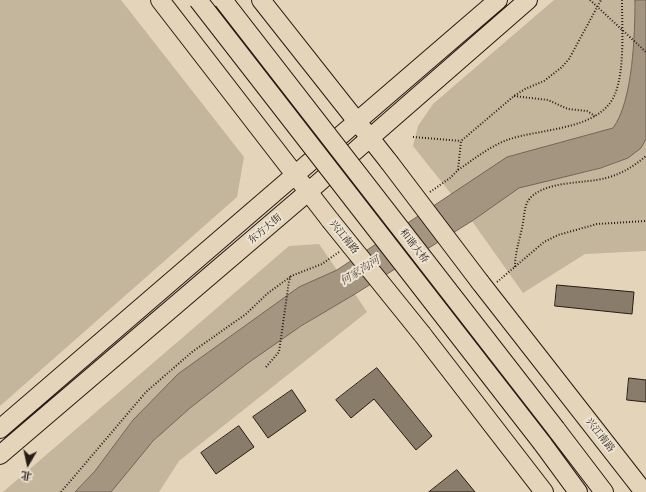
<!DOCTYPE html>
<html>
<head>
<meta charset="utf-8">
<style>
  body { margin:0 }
  #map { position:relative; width:646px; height:492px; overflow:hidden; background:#e4d4b9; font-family:"Libre Caslon Text","Noto Serif SC",serif }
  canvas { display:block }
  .north { position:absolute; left:8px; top:444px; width:40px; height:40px; -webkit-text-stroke:3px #ede3d2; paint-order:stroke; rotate:189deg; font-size:11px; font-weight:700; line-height:16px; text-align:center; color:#271c15 }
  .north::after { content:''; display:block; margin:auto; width:14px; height:18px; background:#271c15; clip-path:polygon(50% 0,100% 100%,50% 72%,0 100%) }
</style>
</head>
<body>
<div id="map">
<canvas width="646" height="492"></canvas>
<div class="north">北</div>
</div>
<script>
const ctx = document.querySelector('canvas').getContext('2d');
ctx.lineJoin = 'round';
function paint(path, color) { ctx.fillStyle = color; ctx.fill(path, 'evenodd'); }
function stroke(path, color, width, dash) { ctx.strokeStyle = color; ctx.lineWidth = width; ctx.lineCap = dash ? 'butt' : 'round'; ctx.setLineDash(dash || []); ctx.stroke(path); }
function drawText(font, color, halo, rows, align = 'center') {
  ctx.font = font + ' "Libre Caslon Text","Noto Serif SC",serif'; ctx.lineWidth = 4; ctx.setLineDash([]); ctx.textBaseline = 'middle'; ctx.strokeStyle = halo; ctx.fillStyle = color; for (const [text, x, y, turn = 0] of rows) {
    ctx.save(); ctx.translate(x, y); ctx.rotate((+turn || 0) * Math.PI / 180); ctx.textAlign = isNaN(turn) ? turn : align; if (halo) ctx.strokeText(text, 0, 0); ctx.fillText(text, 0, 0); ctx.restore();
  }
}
paint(new Path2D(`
  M 0,0 L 121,0 L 244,157 L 237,197 L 0,406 Z
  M 554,0 L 635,0 C 635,34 633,101 613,128 L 507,157 L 452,195 L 413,146 L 418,126 L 433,104 Z
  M 646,139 L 646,251 L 585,254 L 523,293 L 472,221 C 485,211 506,193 520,188 C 559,172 621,177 646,139 Z
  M 319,244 L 337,270 L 299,287 L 178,374 L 133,420 L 95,471 L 75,492 L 3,492 L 289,246 Z
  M 355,294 L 367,312 L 179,461 L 159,492 L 111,492 C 125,475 138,456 154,441 C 213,382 283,336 355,294 Z`), '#c4b59d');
const water = new Path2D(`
  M 635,0 L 646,0 L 646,139 L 641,148 L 628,158 L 601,168 L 519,188 L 472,221 L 355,294 L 301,326 L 248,363 L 190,408 L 153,441 L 111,492 L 75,492 L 95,471 L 133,420 L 178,374 L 299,287 L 337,270 L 507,157 L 613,128 C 633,101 635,34 635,0 Z`);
paint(water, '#a49581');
stroke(water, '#726556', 1);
const building = new Path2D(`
  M 557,285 L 634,292 L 632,314 L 555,306 Z
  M 377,368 L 432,436 L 416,450 L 374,399 L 351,418 L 336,400 Z
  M 629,378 L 646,380 L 646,402 L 627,400 Z
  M 292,390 L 306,411 L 268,438 L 253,417 Z
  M 239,426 L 254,447 L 216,474 L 201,453 Z
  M 457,470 L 475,492 L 429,492 Z`);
paint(building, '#897c6a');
stroke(building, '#271c15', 1);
const major = new Path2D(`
  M 160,0 L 330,220
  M 261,0 L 389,162
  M 480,282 L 644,492
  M 422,334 L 544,492
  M 0,429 L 498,0
  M 556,429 L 604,492
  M 542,443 L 578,492
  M 0,455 L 308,192 L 528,0`);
stroke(major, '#271c15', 20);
stroke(new Path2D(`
  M 590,0 L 646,52
  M 514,96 L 548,100 L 568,109 L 587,111 L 595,116
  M 413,137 L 461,141
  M 458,170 C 474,159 489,147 507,140 C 540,128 600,131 615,94 C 625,70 622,26 622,0
  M 430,192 L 450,178 L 458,170 L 461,141 L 514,96 L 525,89 L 544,81 L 562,67 L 569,59 L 601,0
  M 515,267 C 515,253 519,242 522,228 C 524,220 524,207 528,201 C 542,180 585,184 606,178 C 622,174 634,166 646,156
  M 497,282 L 544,242 L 558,235 L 597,224 L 646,221
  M 266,367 L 279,352 L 289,281 L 291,276 L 322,264 L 339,252
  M 61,492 L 146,392 L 192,352 L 246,314 L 268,293 L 290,277`), '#271c15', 2, [1, 2]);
stroke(major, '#e4d4b9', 18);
const majorBridge = new Path2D(`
  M 198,0 L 542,443
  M 223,0 L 556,429
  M 389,162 L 480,282
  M 330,220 L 422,334`);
stroke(majorBridge, '#271c15', 20, []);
stroke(majorBridge, '#e4d4b9', 18);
drawText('10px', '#271c15', '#ede3d2', [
  ["东方大街",265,229,-40],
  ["兴江南路",344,237,51],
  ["和谐大桥",414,246,52],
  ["兴江南路",600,435,52]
]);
drawText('italic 11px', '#594c40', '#ede3d2', [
  ["何家沟河",360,271,-32]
]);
</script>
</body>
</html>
